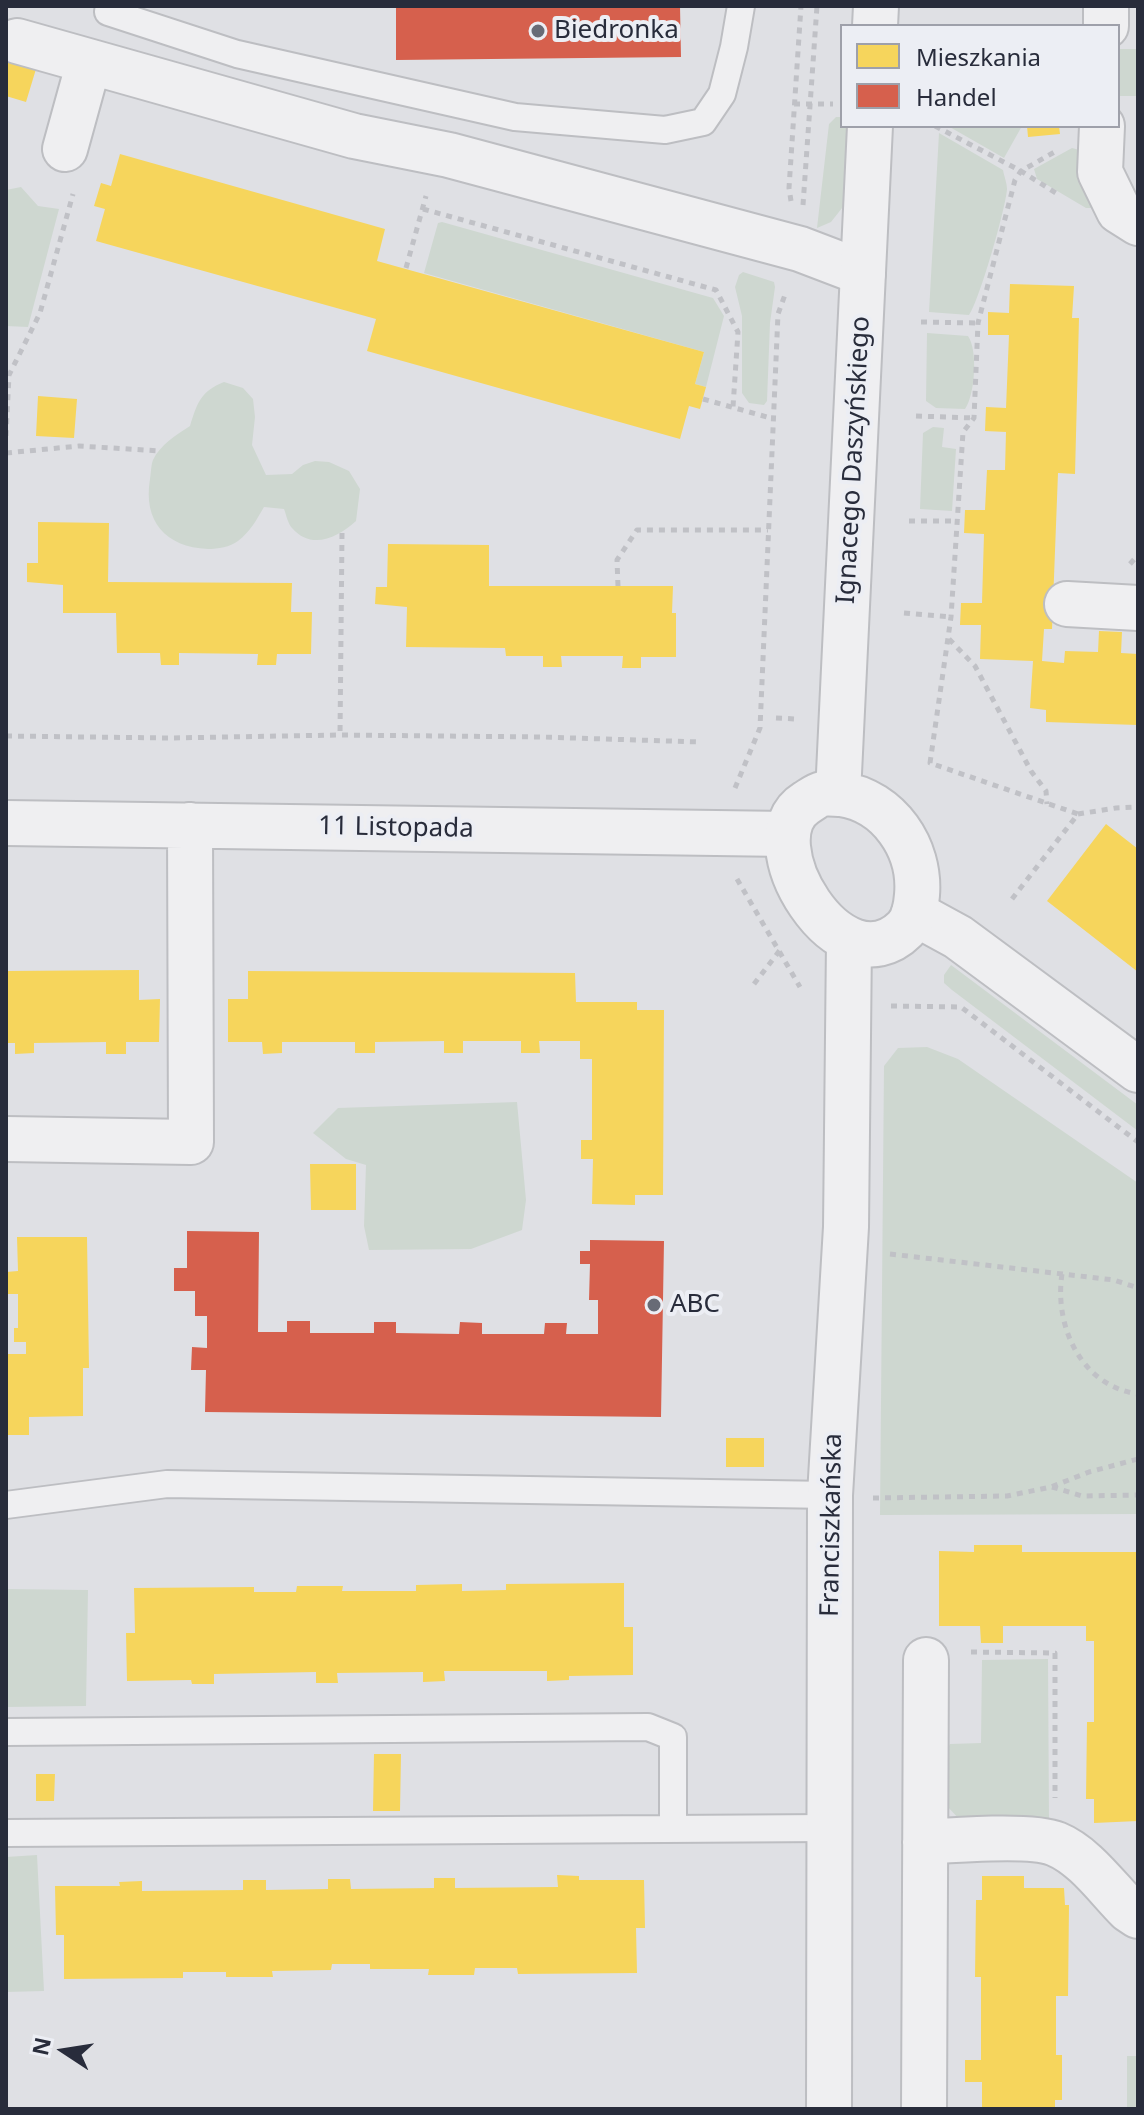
<!DOCTYPE html>
<html>
<head>
<meta charset="utf-8">
<style>
  body { margin:0 }
  #map { position:relative; width:1144px; height:2115px; overflow:hidden; background:#dfe0e4; font-family:"Noto Sans",sans-serif }
  canvas { display:block }
  .frame { position:absolute; inset:0; border:8px solid #282c3b; pointer-events:none }
  .legend { position:absolute; left:840px; top:24px; width:280px; height:104px; box-sizing:border-box; background:#eceef4; border:2px solid #9ea0aa; margin:0; padding:10px 14px; list-style:none; font-size:24px; color:#282c3b }
  .legend li { display:flex; align-items:center; gap:16px; height:40px }
  .legend b { width:40px; border:2px solid #9ea0aa }
  .north { position:absolute; left:24px; top:2011px; width:80px; height:80px; -webkit-text-stroke:6px #eceef4; paint-order:stroke; rotate:282deg; font-size:22px; font-weight:700; line-height:32px; text-align:center; color:#282c3b }
  .north::after { content:''; display:block; margin:auto; width:28px; height:36px; background:#282c3b; clip-path:polygon(50% 0,100% 100%,50% 72%,0 100%) }
</style>
</head>
<body>
<div id="map">
<canvas width="1144" height="2115"></canvas>
<div class="frame"></div>
<ul class="legend">
<li><b style="height:22px;background:#f6d55c"></b>Mieszkania</li>
<li><b style="height:22px;background:#d6604d"></b>Handel</li>
</ul>
<div class="north">N</div>
</div>
<script>
const ctx = document.querySelector('canvas').getContext('2d');
ctx.lineJoin = 'round';
function paint(path, color) { ctx.fillStyle = color; ctx.fill(path, 'evenodd'); }
function stroke(path, color, width, dash) { ctx.strokeStyle = color; ctx.lineWidth = width; ctx.lineCap = dash ? 'butt' : 'round'; ctx.setLineDash(dash || []); ctx.stroke(path); }
function drawText(font, color, halo, rows, align = 'center') {
  ctx.font = font + ' "Noto Sans",sans-serif'; ctx.lineWidth = 8; ctx.setLineDash([]); ctx.textBaseline = 'middle'; ctx.strokeStyle = halo; ctx.fillStyle = color; for (const [text, x, y, turn = 0] of rows) {
    ctx.save(); ctx.translate(x, y); ctx.rotate((+turn || 0) * Math.PI / 180); ctx.textAlign = isNaN(turn) ? turn : align; if (halo) ctx.strokeText(text, 0, 0); ctx.fillText(text, 0, 0); ctx.restore();
  }
}
paint(new Path2D(`
  M 1120,49 L 1138,49 L 1138,96 L 1120,96 Z
  M 836,117 L 842,117 L 842,126 L 850,126 L 846,203 L 831,222 L 817,228 L 829,124 Z
  M 948,126 L 1022,126 L 1004,158 Z
  M 939,133 L 1003,170 C 1004,176 1007,183 1007,189 C 1006,207 979,302 969,315 L 929,312 Z
  M 1072,148 L 1083,151 L 1097,208 L 1086,208 L 1037,179 L 1034,169 Z
  M 21,187 L 38,206 L 59,209 L 28,327 L 6,326 L 6,190 Z
  M 442,222 L 713,298 L 724,316 L 706,387 L 695,384 L 704,352 L 424,273 L 438,223 Z
  M 743,272 L 774,282 L 775,287 L 770,323 L 767,401 L 764,405 L 749,403 L 742,393 L 742,316 L 735,287 L 739,275 Z
  M 927,333 L 968,336 C 978,350 975,395 965,409 L 936,408 L 926,401 Z
  M 224,382 L 243,388 L 253,399 L 255,417 L 252,445 L 266,475 L 292,474 L 303,465 L 315,461 L 329,462 L 349,471 L 360,489 L 356,521 C 338,537 312,551 292,528 C 288,524 286,514 284,509 L 264,507 C 257,519 250,532 238,541 C 230,547 218,549 208,549 C 165,547 143,521 150,479 C 151,473 151,465 153,460 C 160,445 176,435 190,426 C 197,403 201,391 224,382 Z
  M 933,427 L 944,428 L 942,447 L 956,449 L 952,511 L 920,509 L 923,433 Z
  M 951,965 L 1138,1105 L 1138,1131 L 952,990 L 944,983 L 944,975 Z
  M 927,1047 L 958,1059 L 1138,1183 L 1138,1514 L 880,1515 L 884,1066 L 898,1048 Z
  M 517,1102 L 526,1200 L 522,1230 L 471,1249 L 369,1250 L 364,1226 L 366,1165 L 346,1159 L 313,1133 L 338,1108 Z
  M 6,1589 L 88,1590 L 86,1706 L 6,1707 Z
  M 1048,1659 L 1049,1822 L 960,1820 L 947,1806 L 948,1748 L 950,1744 L 981,1743 L 982,1660 Z
  M 37,1855 L 44,1991 L 6,1992 L 6,1857 Z
  M 1127,2056 L 1138,2056 L 1138,2109 L 1127,2109 Z`), '#ced7d0');
paint(new Path2D(`
  M 6,60 L 36,69 L 26,102 L 6,96 Z
  M 1027,126 L 1059,126 L 1060,134 L 1028,137 Z
  M 120,154 L 385,229 L 377,261 L 704,352 L 695,384 L 706,387 L 700,409 L 689,406 L 680,439 L 367,351 L 376,319 L 96,241 L 105,209 L 94,206 L 101,183 L 111,186 Z
  M 1010,284 L 1074,286 L 1072,318 L 1079,318 L 1075,474 L 1058,473 L 1052,629 L 1044,629 L 1042,661 L 1064,663 L 1065,651 L 1098,652 L 1099,631 L 1122,632 L 1121,653 L 1138,654 L 1138,725 L 1046,722 L 1046,710 L 1030,708 L 1033,661 L 980,659 L 981,625 L 960,625 L 961,603 L 982,603 L 984,534 L 964,533 L 965,510 L 985,510 L 987,470 L 1005,470 L 1006,432 L 985,431 L 986,407 L 1006,408 L 1009,335 L 988,335 L 988,312 L 1009,313 Z
  M 38,396 L 77,399 L 74,438 L 36,436 Z
  M 38,522 L 109,523 L 108,582 L 292,583 L 291,612 L 312,612 L 311,654 L 277,654 L 276,665 L 257,665 L 258,654 L 179,653 L 179,665 L 161,665 L 160,653 L 117,653 L 116,613 L 63,613 L 63,585 L 27,582 L 27,563 L 38,563 Z
  M 388,544 L 489,545 L 489,586 L 673,586 L 672,613 L 676,613 L 676,657 L 641,657 L 641,668 L 622,668 L 623,656 L 561,656 L 562,667 L 543,667 L 543,656 L 506,656 L 505,648 L 406,647 L 407,607 L 375,604 L 376,587 L 387,587 Z
  M 1106,824 L 1138,849 L 1138,972 L 1047,901 Z
  M 139,970 L 139,1000 L 160,999 L 159,1042 L 126,1042 L 126,1054 L 106,1054 L 106,1042 L 34,1043 L 34,1053 L 15,1054 L 15,1043 L 6,1043 L 6,971 Z
  M 248,971 L 575,973 L 576,1002 L 637,1002 L 637,1010 L 664,1010 L 663,1195 L 635,1195 L 635,1205 L 592,1204 L 593,1159 L 581,1159 L 581,1140 L 592,1140 L 592,1059 L 580,1059 L 580,1041 L 539,1041 L 540,1053 L 521,1053 L 521,1041 L 463,1041 L 463,1053 L 444,1053 L 444,1041 L 375,1042 L 375,1053 L 355,1053 L 355,1042 L 282,1042 L 282,1053 L 263,1054 L 262,1042 L 228,1042 L 228,999 L 248,999 Z
  M 310,1164 L 356,1164 L 356,1210 L 311,1210 Z
  M 17,1237 L 87,1237 L 89,1368 L 83,1368 L 83,1416 L 29,1417 L 29,1435 L 6,1435 L 6,1354 L 26,1354 L 26,1342 L 14,1342 L 14,1328 L 18,1328 L 18,1294 L 6,1294 L 6,1272 L 18,1271 Z
  M 726,1438 L 764,1438 L 764,1467 L 726,1467 Z
  M 974,1545 L 1022,1545 L 1022,1552 L 1138,1552 L 1138,1821 L 1094,1823 L 1094,1799 L 1086,1799 L 1087,1722 L 1094,1722 L 1094,1641 L 1086,1641 L 1086,1626 L 1003,1626 L 1003,1643 L 981,1643 L 980,1626 L 939,1626 L 939,1551 L 974,1552 Z
  M 624,1583 L 624,1627 L 633,1627 L 633,1675 L 569,1676 L 569,1680 L 547,1681 L 547,1671 L 444,1671 L 445,1681 L 423,1682 L 423,1672 L 337,1673 L 338,1683 L 316,1683 L 316,1672 L 214,1674 L 214,1684 L 192,1684 L 191,1680 L 127,1681 L 126,1633 L 135,1633 L 134,1588 L 254,1587 L 254,1592 L 296,1592 L 297,1586 L 343,1586 L 342,1591 L 416,1591 L 416,1585 L 462,1584 L 462,1591 L 506,1590 L 506,1584 Z
  M 374,1754 L 401,1754 L 400,1811 L 373,1811 Z
  M 36,1774 L 55,1774 L 54,1801 L 36,1801 Z
  M 557,1875 L 579,1876 L 579,1880 L 644,1880 L 645,1928 L 636,1928 L 637,1973 L 518,1974 L 517,1968 L 475,1968 L 474,1975 L 428,1975 L 429,1969 L 370,1969 L 370,1964 L 332,1964 L 331,1970 L 272,1971 L 273,1977 L 226,1977 L 226,1972 L 183,1972 L 183,1978 L 64,1979 L 64,1935 L 56,1935 L 55,1886 L 120,1886 L 119,1882 L 142,1881 L 142,1891 L 243,1890 L 243,1880 L 266,1880 L 266,1890 L 328,1889 L 328,1879 L 350,1879 L 351,1889 L 434,1888 L 434,1878 L 455,1878 L 455,1888 L 558,1887 Z
  M 982,1876 L 1024,1876 L 1024,1888 L 1064,1888 L 1065,1905 L 1069,1905 L 1068,1996 L 1056,1996 L 1056,2055 L 1062,2055 L 1062,2100 L 1055,2100 L 1055,2109 L 982,2109 L 982,2082 L 965,2082 L 965,2060 L 981,2060 L 981,1977 L 975,1977 L 976,1900 L 982,1900 Z`), '#f6d55c');
paint(new Path2D(`
  M 396,6 L 680,6 L 681,57 L 396,60 Z
  M 187,1231 L 259,1232 L 258,1332 L 287,1332 L 287,1321 L 310,1321 L 310,1333 L 374,1333 L 374,1322 L 396,1322 L 396,1333 L 459,1334 L 460,1322 L 482,1323 L 482,1334 L 544,1334 L 545,1323 L 567,1323 L 566,1334 L 598,1334 L 598,1300 L 589,1300 L 590,1264 L 580,1264 L 580,1251 L 590,1251 L 590,1240 L 664,1241 L 661,1417 L 205,1412 L 206,1370 L 191,1370 L 192,1347 L 207,1348 L 207,1316 L 195,1316 L 195,1291 L 174,1291 L 174,1268 L 187,1268 Z`), '#d6604d');
const service = new Path2D(`
  M 109,6 L 108,12 L 237,54 L 515,117 L 665,130 L 703,122 L 722,94 L 734,47 L 741,6
  M 6,1505 L 167,1484 L 830,1495
  M 6,1732 L 648,1727 L 673,1737 L 673,1828
  M 6,1833 L 829,1828`);
const minor = new Path2D(`
  M 1106,26 L 1106,6
  M 17,41 L 354,136 L 449,155 L 800,249 L 863,273
  M 1102,126 L 1100,172 L 1119,211 L 1138,223
  M 65,149 L 89,62
  M 1067,604 L 1138,608
  M 6,823 L 787,834
  M 914,913 L 958,937 L 1138,1070
  M 6,1139 L 191,1142 L 190,825
  M 925,1842 C 952,1840 1033,1834 1056,1844 C 1085,1856 1107,1888 1129,1910 L 1138,1916
  M 924,2109 L 926,1660`);
const tertiary = new Path2D(`
  M 875,26 L 876,6
  M 838,794 L 870,126
  M 841,794 C 889,801 921,848 917,895 C 916,907 913,921 905,929 C 841,993 748,839 806,803 C 811,800 817,795 822,794 C 828,793 835,794 841,794 Z
  M 829,2109 L 830,1495 L 846,1227 L 849,941`);
stroke(service, '#bdbec2', 30);
stroke(minor, '#bdbec2', 48);
stroke(tertiary, '#bdbec2', 48);
stroke(new Path2D(`
  M 794,104 L 833,104
  M 935,126 L 1021,171 L 1059,195
  M 791,201 L 789,188 L 801,6
  M 803,205 L 817,6
  M 423,209 L 716,290 L 738,332 L 733,407
  M 406,268 L 426,196
  M 921,322 L 978,323
  M 703,399 L 774,419
  M 916,416 L 974,418
  M 6,436 L 9,375 L 40,313 L 73,194
  M 6,453 L 79,446 L 161,451
  M 909,521 L 957,521
  M 342,533 L 340,735 L 542,737 L 701,742
  M 1130,564 L 1138,555
  M 618,586 L 617,560 L 637,530 L 768,530
  M 904,613 L 951,617
  M 949,639 L 975,666 L 1031,771 L 1046,791 L 1047,804
  M 776,718 L 796,719
  M 6,736 L 169,738 L 340,735
  M 735,788 L 760,728 L 778,314 L 786,292
  M 1078,814 L 1116,808 L 1138,807
  M 737,879 L 800,987
  M 1012,899 L 1078,814 L 930,763 L 951,617 L 963,432 L 974,418 L 978,323 L 1015,180 L 1021,171 L 1058,150
  M 754,984 L 780,950
  M 891,1006 L 961,1007 L 1138,1142
  M 890,1254 L 1114,1280 L 1138,1288
  M 1062,1274 C 1054,1326 1081,1386 1138,1394
  M 1052,1487 L 1082,1496 L 1138,1495
  M 873,1498 L 1007,1496 L 1051,1487 L 1089,1472 L 1138,1459
  M 971,1652 L 1055,1653 L 1055,1798`), '#c0c1c6', 5, [6, 6]);
stroke(service, '#efeff1', 26);
stroke(minor, '#efeff1', 44);
stroke(tertiary, '#efeff1', 44);
for (const [x, y, r, color] of [
  [538,31,8,"#686b76"],
  [654,1305,8,"#686b76"]
]) { const dot = new Path2D(); dot.arc(x, y, r, 0, 2 * Math.PI); ctx.fillStyle = color; ctx.fill(dot); stroke(dot, '#eceef4', 3); }
drawText('26px', '#282c3b', '#eceef4', [
  ["Biedronka",554,31],
  ["ABC",670,1305]
], 'left');
drawText('26px', '#282c3b', '#eceef4', [
  ["Ignacego Daszyńskiego",854,460,-87],
  ["11 Listopada",396,828,1],
  ["Franciszkańska",832,1525,-89]
]);
</script>
</body>
</html>
